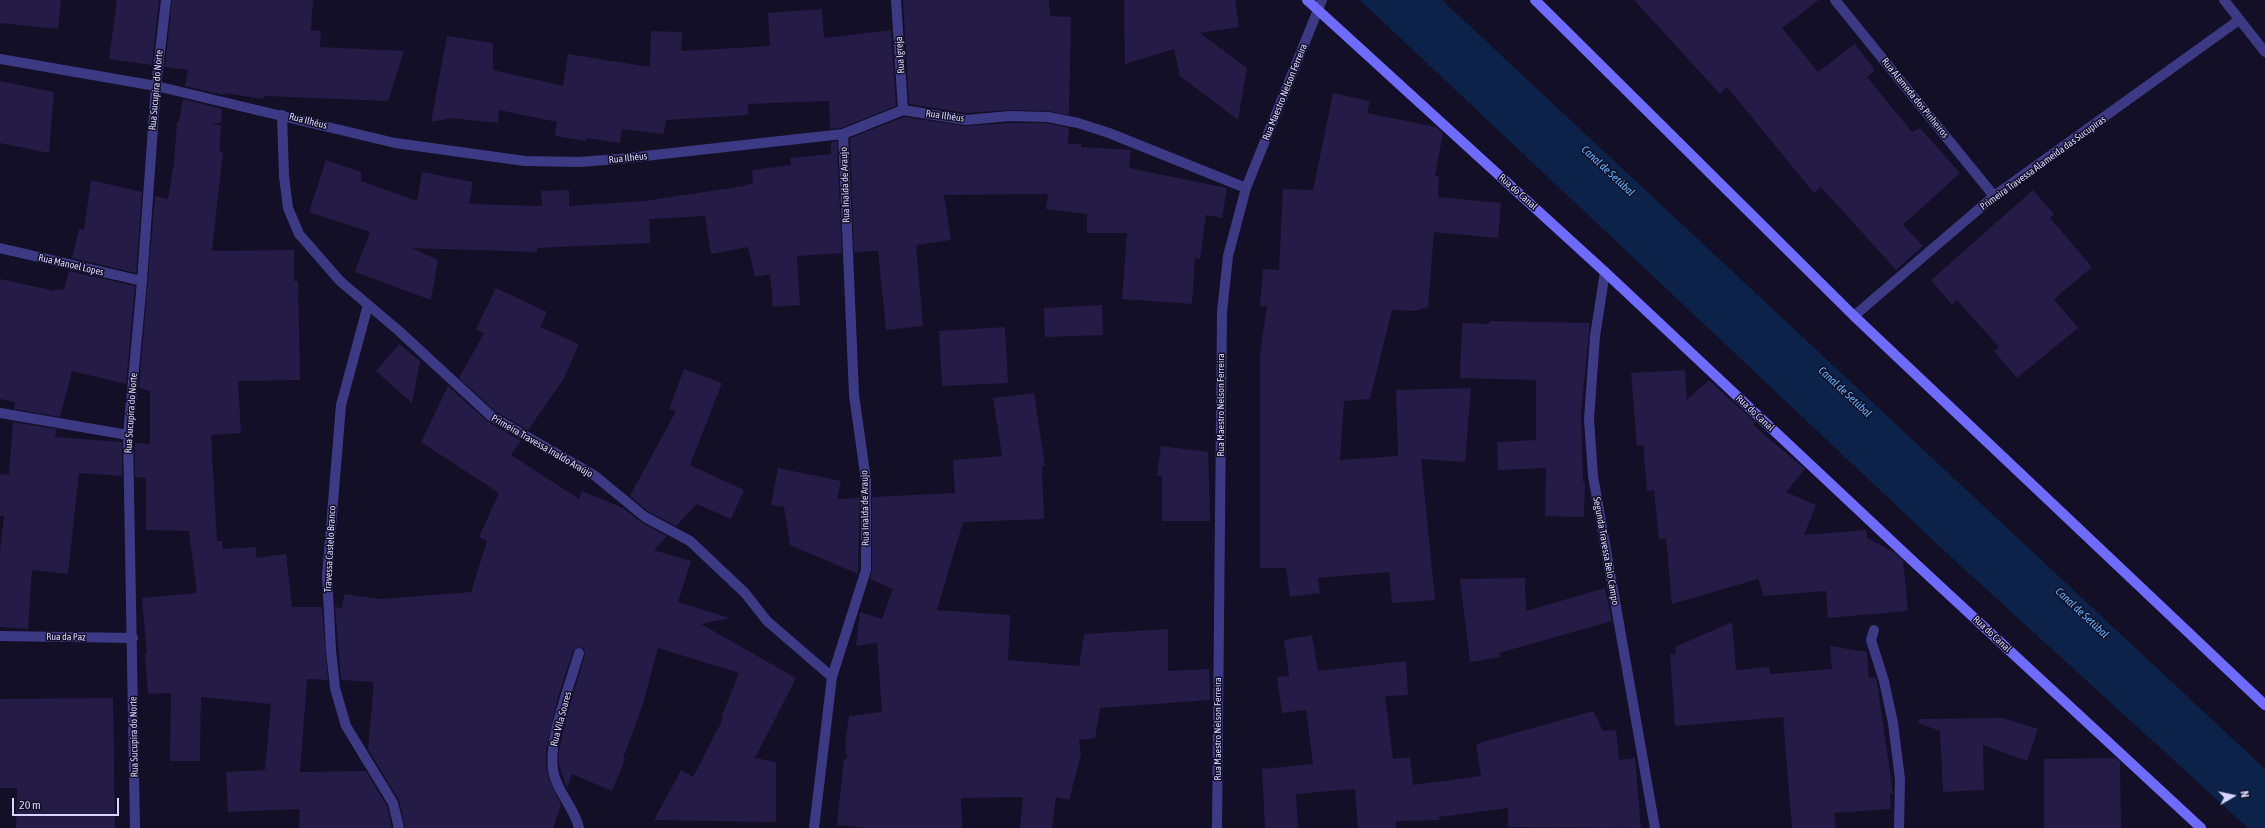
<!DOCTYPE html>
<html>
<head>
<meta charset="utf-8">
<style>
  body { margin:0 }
  #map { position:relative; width:2265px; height:828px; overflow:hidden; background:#130f26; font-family:"Asap Condensed",sans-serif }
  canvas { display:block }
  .north { position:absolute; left:2213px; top:776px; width:40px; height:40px; -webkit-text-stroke:3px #130f26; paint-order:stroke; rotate:81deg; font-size:11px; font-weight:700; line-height:16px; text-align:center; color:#d9d4ff }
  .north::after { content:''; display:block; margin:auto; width:14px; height:18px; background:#d9d4ff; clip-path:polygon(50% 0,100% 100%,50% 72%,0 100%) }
  .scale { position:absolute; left:12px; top:798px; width:107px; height:18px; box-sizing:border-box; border:2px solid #d9d4ff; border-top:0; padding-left:5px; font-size:12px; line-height:14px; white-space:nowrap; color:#d9d4ff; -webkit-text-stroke:3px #130f26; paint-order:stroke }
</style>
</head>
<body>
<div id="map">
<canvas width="2265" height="828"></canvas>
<div class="north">N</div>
<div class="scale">20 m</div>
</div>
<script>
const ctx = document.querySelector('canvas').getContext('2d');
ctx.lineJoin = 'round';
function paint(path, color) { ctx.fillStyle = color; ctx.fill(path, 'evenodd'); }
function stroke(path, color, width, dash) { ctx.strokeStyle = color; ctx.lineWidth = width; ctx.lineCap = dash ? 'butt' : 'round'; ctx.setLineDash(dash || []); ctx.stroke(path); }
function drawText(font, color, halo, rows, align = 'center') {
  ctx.font = font + ' "Asap Condensed",sans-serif'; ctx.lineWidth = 3; ctx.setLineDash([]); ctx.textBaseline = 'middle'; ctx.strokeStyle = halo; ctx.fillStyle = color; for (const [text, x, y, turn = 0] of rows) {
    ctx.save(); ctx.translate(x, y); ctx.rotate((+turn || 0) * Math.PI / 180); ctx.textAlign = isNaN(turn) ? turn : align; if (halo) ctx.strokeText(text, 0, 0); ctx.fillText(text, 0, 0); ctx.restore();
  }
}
paint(new Path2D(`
  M 1360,0 L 1442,0 L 2265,769 L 2265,828 L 2248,828 L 1951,557 Z`), '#0c2248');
paint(new Path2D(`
  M 0,0 L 61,0 L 58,29 L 0,23 Z
  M 117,0 L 159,0 L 152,65 L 109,59 Z
  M 172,0 L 313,0 L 311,30 L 321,31 L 320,47 L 404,51 L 388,101 L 265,96 L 264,99 L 224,93 L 223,95 L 185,86 L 188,70 L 165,67 Z
  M 903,0 L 1049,0 L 1050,16 L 1071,17 L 1069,115 L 1048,111 L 1010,110 L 966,113 L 909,104 Z
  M 1124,0 L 1235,0 L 1239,27 L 1200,33 L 1247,68 L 1238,120 L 1180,76 L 1174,49 L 1125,64 Z
  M 1634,0 L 1819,0 L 1782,28 L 1818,72 L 1855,44 L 1875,70 L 1867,77 L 1912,132 L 1920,128 L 1960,173 L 1903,225 L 1923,246 L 1896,270 L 1821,187 L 1814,193 L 1727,87 L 1720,94 Z
  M 822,9 L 824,38 L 891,30 L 896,106 L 841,128 L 830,129 L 829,101 L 748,104 L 748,115 L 666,120 L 664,134 L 622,129 L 620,143 L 586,138 L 586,141 L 555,136 L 557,122 L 499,110 L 498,123 L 450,118 L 431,122 L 447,36 L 493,43 L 493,70 L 563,86 L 568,54 L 650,67 L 651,31 L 682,32 L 681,51 L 770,46 L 768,13 Z
  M 0,81 L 54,92 L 49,153 L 0,143 Z
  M 1333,93 L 1370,101 L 1367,113 L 1436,127 L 1443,133 L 1435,176 L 1439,176 L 1438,197 L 1501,203 L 1498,238 L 1434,232 L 1428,307 L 1414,311 L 1392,310 L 1370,399 L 1344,401 L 1340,460 L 1398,456 L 1396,390 L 1471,388 L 1465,462 L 1421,459 L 1435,600 L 1392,603 L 1389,572 L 1318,578 L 1320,593 L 1290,597 L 1286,568 L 1260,568 L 1260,354 L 1267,306 L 1260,306 L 1263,269 L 1279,270 L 1283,189 L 1313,190 Z
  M 183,99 L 222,109 L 221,123 L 211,123 L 221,126 L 219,151 L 223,152 L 212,251 L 294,250 L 294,281 L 298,281 L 300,380 L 238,381 L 241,433 L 211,435 L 217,541 L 222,541 L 223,549 L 256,547 L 256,558 L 286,554 L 292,607 L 322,607 L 328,680 L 307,679 L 300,772 L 366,771 L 387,806 L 392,828 L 299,828 L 300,809 L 228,812 L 226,772 L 265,770 L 271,704 L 201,697 L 200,761 L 170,761 L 171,693 L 148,694 L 145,654 L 147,654 L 142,598 L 197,593 L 189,531 L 146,530 L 146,478 L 135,477 L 135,443 L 150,444 L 150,391 L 139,388 L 155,196 L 168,199 L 174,162 L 177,122 L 179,122 Z
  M 904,117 L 965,126 L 1010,123 L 1047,123 L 1069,128 L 1068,144 L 1081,144 L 1081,147 L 1131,150 L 1129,168 L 1227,188 L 1222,218 L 1206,215 L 1200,259 L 1195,258 L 1192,304 L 1122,299 L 1127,233 L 1087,233 L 1087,214 L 1046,209 L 1048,194 L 944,195 L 951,240 L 916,245 L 923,326 L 886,330 L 878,251 L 854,252 L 850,138 Z
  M 837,141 L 842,253 L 797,256 L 800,305 L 773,307 L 770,274 L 755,277 L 748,247 L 711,254 L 705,216 L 649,219 L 650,243 L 537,248 L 537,252 L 412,248 L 438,260 L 431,300 L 355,272 L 370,232 L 309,212 L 326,160 L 361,172 L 361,181 L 417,201 L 422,172 L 473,182 L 469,204 L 542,206 L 541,191 L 569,190 L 569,206 L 644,201 L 744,186 L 753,183 L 752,170 L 791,165 L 790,158 L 831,154 L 831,142 Z
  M 91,180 L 142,192 L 136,273 L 72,258 L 79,229 L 84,230 Z
  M 2033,190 L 2054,214 L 2050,218 L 2092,267 L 2054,299 L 2078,328 L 2017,378 L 1994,351 L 1999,347 L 1957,300 L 1952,305 L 1931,280 Z
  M 69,271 L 135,286 L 126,384 L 72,371 L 60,417 L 14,409 L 15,402 L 0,399 L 0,279 L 55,291 L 56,289 L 64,290 Z
  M 496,288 L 547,312 L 540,327 L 579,344 L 563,380 L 528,430 L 495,411 L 459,378 L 484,333 L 476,329 Z
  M 1102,305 L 1103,335 L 1045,337 L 1044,308 Z
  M 1490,321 L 1590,323 L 1581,412 L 1583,482 L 1585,482 L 1584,517 L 1545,516 L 1546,468 L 1498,470 L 1497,442 L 1536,440 L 1536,380 L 1460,378 L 1462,323 L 1489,324 Z
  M 1005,327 L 1008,383 L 942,386 L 939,331 Z
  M 399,344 L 420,361 L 412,403 L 376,371 Z
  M 684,369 L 722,383 L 690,465 L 744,490 L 731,519 L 697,504 L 676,526 L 649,512 L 630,496 L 676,411 L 669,409 Z
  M 1685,370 L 1687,400 L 1709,380 L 1755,422 L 1753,425 L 1805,469 L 1786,492 L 1816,505 L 1804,535 L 1866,530 L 1867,538 L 1894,552 L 1903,560 L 1908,611 L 1828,618 L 1826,591 L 1764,596 L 1758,579 L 1672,604 L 1666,538 L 1659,539 L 1654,490 L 1647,491 L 1643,445 L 1637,446 L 1631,373 Z
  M 448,386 L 487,421 L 521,441 L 511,455 L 579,499 L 582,491 L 623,508 L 642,523 L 667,536 L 654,550 L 691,561 L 678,602 L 730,618 L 701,624 L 796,678 L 755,758 L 776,762 L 776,822 L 654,820 L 681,770 L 693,777 L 723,719 L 721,718 L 739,673 L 658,648 L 643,704 L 623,758 L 625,759 L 612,791 L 572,774 L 567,788 L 559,765 L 559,751 L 566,718 L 585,655 L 584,649 L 578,647 L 573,651 L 558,697 L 546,750 L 546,766 L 549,779 L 561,805 L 553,828 L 405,828 L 399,800 L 368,749 L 374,682 L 341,680 L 335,607 L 342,608 L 344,594 L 381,599 L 471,592 L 487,541 L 479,537 L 499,493 L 421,442 Z
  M 1034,393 L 1045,466 L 1042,466 L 1044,519 L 963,522 L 937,610 L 1010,615 L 1008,660 L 1079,666 L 1084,634 L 1168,629 L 1168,671 L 1209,669 L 1210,700 L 1100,708 L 1095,738 L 1079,740 L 1081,755 L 1069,800 L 1056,797 L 1052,828 L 1020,828 L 1023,797 L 961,798 L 962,828 L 869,828 L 837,825 L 844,759 L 847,759 L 845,744 L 849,716 L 882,712 L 877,643 L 856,646 L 860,612 L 882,619 L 893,589 L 870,579 L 872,570 L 872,497 L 955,493 L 953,460 L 1002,456 L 993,398 Z
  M 13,422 L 57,429 L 55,437 L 122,442 L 122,476 L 79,473 L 68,574 L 32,570 L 28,629 L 0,627 L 0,552 L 4,516 L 0,516 L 0,474 L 9,475 Z
  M 1161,446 L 1208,452 L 1210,521 L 1162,521 L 1162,476 L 1157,476 Z
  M 778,468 L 841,481 L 837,499 L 860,498 L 858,574 L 790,545 L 784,507 L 771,505 Z
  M 1525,578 L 1526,611 L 1605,588 L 1612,621 L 1499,653 L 1500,657 L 1470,662 L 1460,579 Z
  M 1732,622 L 1736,670 L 1769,667 L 1770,674 L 1832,669 L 1830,646 L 1867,652 L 1869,678 L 1876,677 L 1877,681 L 1893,794 L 1890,794 L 1891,809 L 1834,813 L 1836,828 L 1792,828 L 1783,717 L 1675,726 L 1670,654 L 1676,654 L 1675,647 Z
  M 1312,635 L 1318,671 L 1406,661 L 1408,695 L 1385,696 L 1393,759 L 1410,757 L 1413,785 L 1481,776 L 1476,744 L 1593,711 L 1603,731 L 1616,730 L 1619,760 L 1635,758 L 1641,828 L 1508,827 L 1508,808 L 1439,817 L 1439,820 L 1396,821 L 1396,828 L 1358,828 L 1355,789 L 1296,794 L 1298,828 L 1265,828 L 1262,769 L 1313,764 L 1306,710 L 1282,713 L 1277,677 L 1289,676 L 1284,640 Z
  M 113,698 L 115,828 L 16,828 L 17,788 L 0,788 L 0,699 Z
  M 2003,718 L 2038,729 L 2027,761 L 1983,745 L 1984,790 L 1943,792 L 1940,731 L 1918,723 L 1919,719 Z
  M 2116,758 L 2120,762 L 2121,828 L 2044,828 L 2044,759 Z`), '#241b47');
stroke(new Path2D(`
  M 896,0 L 903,110
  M 1835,0 L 1994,196
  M 2224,0 L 2265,52
  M 0,59 L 156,86 L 395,143 L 525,161 L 579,162 L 618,159 L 843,134 L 903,110 L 966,120 L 1010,116 L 1048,117 L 1078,123 L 1109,133 L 1246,188
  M 282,115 L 284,176 L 288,208 L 299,234 L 340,281 L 399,331 L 491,416 L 594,475 L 645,517 L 690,541 L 745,593 L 767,621 L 832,677
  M 0,248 L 142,281
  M 1605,272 L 1595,336 L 1589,419 L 1593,476 L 1655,828
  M 368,305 L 341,405 L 327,576 L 331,650 L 335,688 L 346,726 L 393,803 L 399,828
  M 1854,316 L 1994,196 L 2239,20
  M 0,413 L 128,435
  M 1874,630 L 1871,640 L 1884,681 L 1893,723 L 1900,779 L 1899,828
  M 0,636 L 133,638
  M 579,653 C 570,685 544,749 555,778 C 561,796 575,810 579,828
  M 135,828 L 128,435 L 142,281 L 156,86 L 166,0
  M 814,828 L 832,677 L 866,570 L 866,480 L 854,395 L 843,134
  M 1217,828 L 1222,312 L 1228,256 L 1246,188 L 1322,0`), '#3d3a85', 10);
stroke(new Path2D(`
  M 1307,0 L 1605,272 L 1916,564 L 2201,828
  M 1535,0 L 1854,316 L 2265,705`), '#6f6bff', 10);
drawText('10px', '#d9d4ff', '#130f26', [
  ["Rua Igreja",900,55,-94],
  ["Rua Sucupira do Norte",156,90,-85],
  ["Rua Maestro Nelson Ferreira",1285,92,-68],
  ["Rua Alameda dos Pinheiros",1915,98,51],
  ["Rua Ilhéus",945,116,8],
  ["Rua Ilhéus",308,121,14],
  ["Rua Ilhéus",628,158,-6],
  ["Primeira Travessa Alameida das Sucupiras",2043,163,-36],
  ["Rua Inalda de Araujo",845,185,-92],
  ["Rua do Canal",1518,192,42],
  ["Rua Manoel Lopes",71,265,13],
  ["Rua Maestro Nelson Ferreira",1221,405,-90],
  ["Rua Sucupira do Norte",131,413,-86],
  ["Rua do Canal",1755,413,43],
  ["Primeira Travessa Inaldo Araújo",542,446,30],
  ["Rua Inalda de Araujo",865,508,-91],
  ["Travessa Castelo Branco",330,549,-87],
  ["Segunda Travessa Belo Campo",1606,551,80],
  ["Rua do Canal",1992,634,43],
  ["Rua da Paz",66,637,1],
  ["Rua Vila Soares",561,719,-75],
  ["Rua Maestro Nelson Ferreira",1218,729,-90],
  ["Rua Sucupira do Norte",134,737,-91]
]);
drawText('italic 11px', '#62b6ff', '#130f26', [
  ["Canal de Setúbal",1608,171,43],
  ["Canal de Setúbal",1845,392,43],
  ["Canal de Setúbal",2082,613,43]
]);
</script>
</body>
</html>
